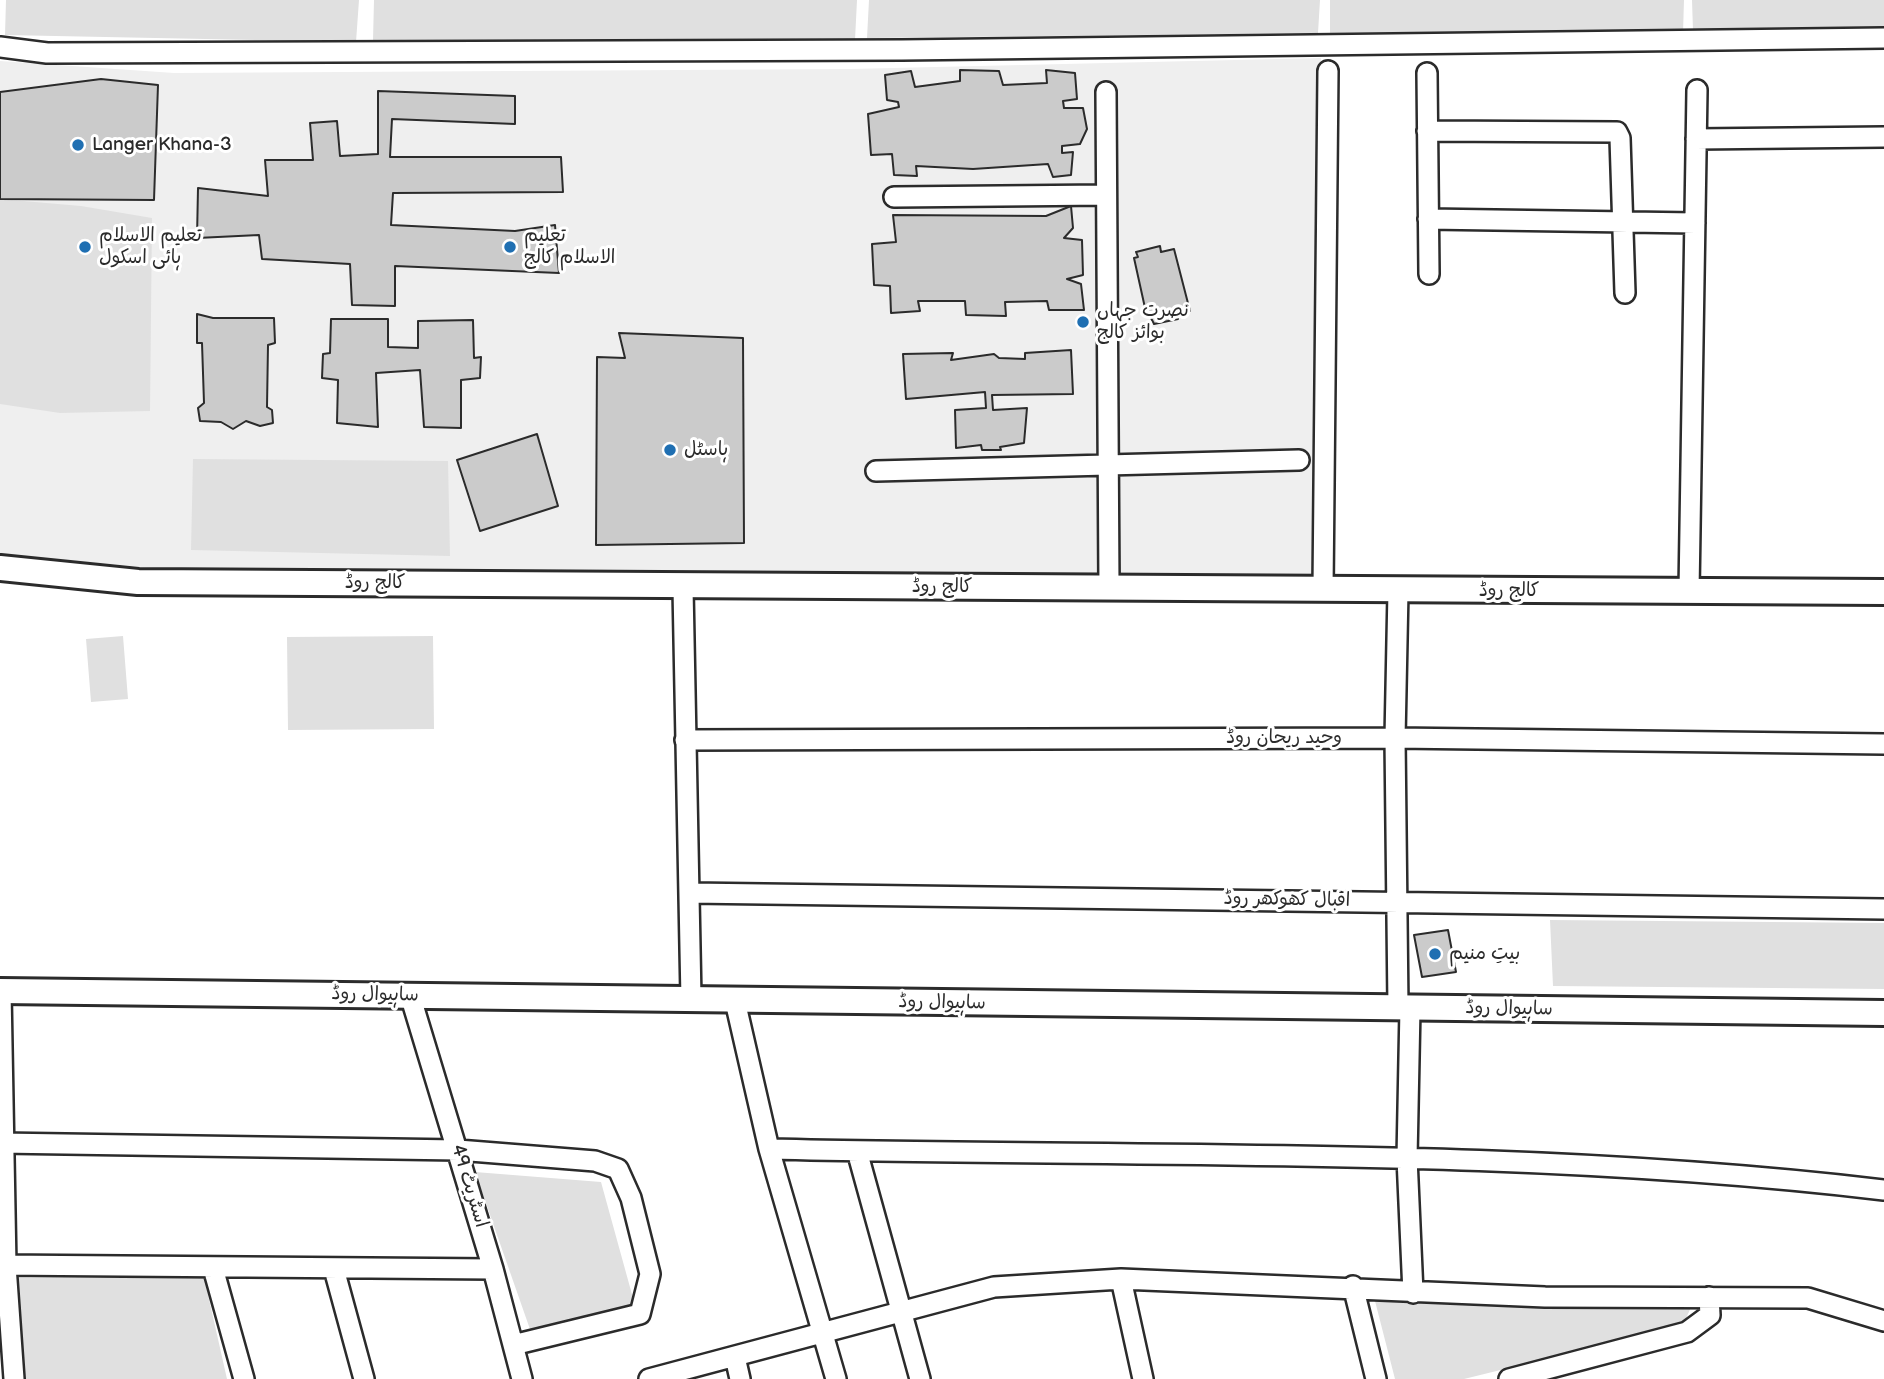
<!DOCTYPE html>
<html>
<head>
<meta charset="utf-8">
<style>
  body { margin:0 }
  canvas { display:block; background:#fff }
</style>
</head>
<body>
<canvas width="1884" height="1379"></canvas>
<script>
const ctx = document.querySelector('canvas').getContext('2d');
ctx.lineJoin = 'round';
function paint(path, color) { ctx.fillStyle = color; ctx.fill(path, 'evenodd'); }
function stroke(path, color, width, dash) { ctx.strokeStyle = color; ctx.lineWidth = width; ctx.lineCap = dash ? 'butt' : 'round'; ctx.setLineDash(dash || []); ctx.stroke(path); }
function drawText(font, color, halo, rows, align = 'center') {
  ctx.font = font + ' "Balsamiq Sans","Playpen Sans Arabic",sans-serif'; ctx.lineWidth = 6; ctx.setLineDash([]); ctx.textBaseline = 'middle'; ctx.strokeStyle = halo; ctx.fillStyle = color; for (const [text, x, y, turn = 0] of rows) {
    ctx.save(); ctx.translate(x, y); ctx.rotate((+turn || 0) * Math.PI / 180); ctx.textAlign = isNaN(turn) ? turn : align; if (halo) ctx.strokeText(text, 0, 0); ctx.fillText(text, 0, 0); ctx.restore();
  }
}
paint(new Path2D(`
  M 1321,58 L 1316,574 L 846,576 L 164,569 L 0,554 L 0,61 L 174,73 L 850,69 Z`), '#efefef');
paint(new Path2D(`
  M 6,0 L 359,0 L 356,42 L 5,35 Z
  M 374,0 L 857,0 L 855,40 L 373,40 Z
  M 869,0 L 1320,0 L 1318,33 L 867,38 Z
  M 1330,0 L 1684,0 L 1683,33 L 1330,36 Z
  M 1692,0 L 1884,0 L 1884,28 L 1693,31 Z
  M 0,199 L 81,206 L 152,218 L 150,411 L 60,413 L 0,404 Z
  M 193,459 L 448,461 L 450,556 L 191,550 Z
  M 123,636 L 128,699 L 91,702 L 86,639 Z
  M 433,636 L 434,729 L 288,730 L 287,637 Z
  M 1550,920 L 1884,923 L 1884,989 L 1553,986 Z
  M 475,1172 L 601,1182 L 636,1309 L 532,1335 Z
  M 204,1277 L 227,1379 L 24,1379 L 17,1278 Z
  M 1375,1301 L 1692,1305 L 1683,1325 L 1464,1379 L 1395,1379 Z`), '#e0e0e0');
const building = new Path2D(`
  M 960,70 L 999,71 L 1003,85 L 1047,83 L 1046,70 L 1075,73 L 1077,99 L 1063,101 L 1064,108 L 1083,108 L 1087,129 L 1080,144 L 1062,146 L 1062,153 L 1073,152 L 1071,175 L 1053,177 L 1048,164 L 973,169 L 916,166 L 917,176 L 894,175 L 892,154 L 871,155 L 868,114 L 899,107 L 898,102 L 887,100 L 885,75 L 911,71 L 915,87 L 960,81 Z
  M 101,79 L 158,85 L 154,200 L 0,199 L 0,92 Z
  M 378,91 L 515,96 L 515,124 L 392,119 L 390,157 L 561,157 L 563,192 L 393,193 L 391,225 L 515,231 L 555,225 L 559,273 L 395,266 L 395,306 L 352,305 L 350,264 L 262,259 L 259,235 L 197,238 L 198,188 L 268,196 L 265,160 L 313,160 L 310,123 L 337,121 L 340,156 L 378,154 Z
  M 1071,206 L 1073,228 L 1064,238 L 1082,240 L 1083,275 L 1067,279 L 1081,284 L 1084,310 L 1049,310 L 1047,301 L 1005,302 L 1006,316 L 966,315 L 965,301 L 918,301 L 920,311 L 891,313 L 890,286 L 874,285 L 872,244 L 896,242 L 893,215 L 1046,216 Z
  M 1160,246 L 1161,252 L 1174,249 L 1190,311 L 1177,314 L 1178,319 L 1154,324 L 1150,316 L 1147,317 L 1134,258 L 1138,257 L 1136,252 Z
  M 197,314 L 213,318 L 274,318 L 275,343 L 268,345 L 267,407 L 272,410 L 273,423 L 260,426 L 246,421 L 233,429 L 221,422 L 200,421 L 198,408 L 204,403 L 202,343 L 197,343 Z
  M 331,319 L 388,319 L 388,347 L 418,348 L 418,321 L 473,320 L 474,358 L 481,357 L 480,378 L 461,380 L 461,428 L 424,427 L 420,370 L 376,373 L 378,427 L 337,423 L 338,380 L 322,378 L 323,354 L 330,353 Z
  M 619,333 L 743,338 L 744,543 L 596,545 L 597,357 L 625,358 Z
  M 1071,350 L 1073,394 L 992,395 L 993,410 L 1027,408 L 1024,443 L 1000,447 L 1001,450 L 982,450 L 981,445 L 956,448 L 955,410 L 986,408 L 985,392 L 906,399 L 903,354 L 953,353 L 951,360 L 994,354 L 999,358 L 1025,359 L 1025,353 Z
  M 537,434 L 558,506 L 480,531 L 457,460 Z
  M 1448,930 L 1456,972 L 1422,977 L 1414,935 Z`);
paint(building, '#cbcbcb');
stroke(building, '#2b2b2b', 2);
const minor = new Path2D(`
  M 0,47 L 47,53 L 902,50 L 1884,38
  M 1427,73 L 1429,274
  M 1106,92 L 1109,586
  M 1427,131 L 1617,132 L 1620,138 L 1625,293
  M 1696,139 L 1884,137
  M 894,197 L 1106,195
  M 1428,219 L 1695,223
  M 876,471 L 1299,460
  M 683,588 L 691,999
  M 1323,589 L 1328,71
  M 1689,591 L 1697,90
  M 685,740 L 1395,738 L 1884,744
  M 690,893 L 1884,909
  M 1,991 L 6,1266 L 14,1379
  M 410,995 L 493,1269 L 522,1379
  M 735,1001 L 769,1149 L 836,1379
  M 1398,1008 L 1395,738 L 1398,591
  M 1410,1008 L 1407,1158 L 1413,1293
  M 0,1143 L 458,1150 L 595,1161 L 618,1169 L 631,1198 L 650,1274 L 640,1314 L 513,1345
  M 769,1149 C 1140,1158 1514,1146 1884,1190
  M 857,1151 L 920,1379
  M 0,1265 L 493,1269
  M 213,1268 L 244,1379
  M 334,1269 L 364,1379
  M 1121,1279 L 1143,1379
  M 1353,1286 L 1376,1379
  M 735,1357 L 740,1379
  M 649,1379 L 994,1287 L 1121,1279 L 1545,1297 L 1808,1298 L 1884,1321
  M 1509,1379 L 1687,1332 L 1710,1315 L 1709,1297`);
const major = new Path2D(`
  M 0,568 L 138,582 L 1884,592
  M 0,991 L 1884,1013`);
stroke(minor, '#2b2b2b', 24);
stroke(major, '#2b2b2b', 30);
stroke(minor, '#fff', 19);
stroke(major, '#fff', 24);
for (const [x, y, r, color] of [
  [78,145,7,"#1f6fb2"],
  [85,247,7,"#1f6fb2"],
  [510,247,7,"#1f6fb2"],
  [1083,322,7,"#1f6fb2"],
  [670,450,7,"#1f6fb2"],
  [1435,954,7,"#1f6fb2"]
]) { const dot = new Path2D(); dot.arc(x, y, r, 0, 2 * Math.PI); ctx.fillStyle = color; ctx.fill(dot); stroke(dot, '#fff', 2.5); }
drawText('19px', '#2b2b2b', '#fff', [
  ["Langer Khana-3",92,145],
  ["تعلیم الاسلام",99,236],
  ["ہائی اسکول",99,258],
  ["تعلیم",524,236],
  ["الاسلام کالج",524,258],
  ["نصرت جہاں",1097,311],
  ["بوائز کالج",1097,333],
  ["ہاسٹل",684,450],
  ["بیتِ منیم",1449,954]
], 'left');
drawText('19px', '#2b2b2b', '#fff', [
  ["کالج روڈ",375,583],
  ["کالج روڈ",942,587],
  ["کالج روڈ",1509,591],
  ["وحید ریحان روڈ",1284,738],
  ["اقبال کھوکھر روڈ",1287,900,1],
  ["ساہیوال روڈ",375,995,1],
  ["ساہیوال روڈ",942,1003,1],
  ["ساہیوال روڈ",1509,1009,1],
  ["اسٹریٹ 49",469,1186,73]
]);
</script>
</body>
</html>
